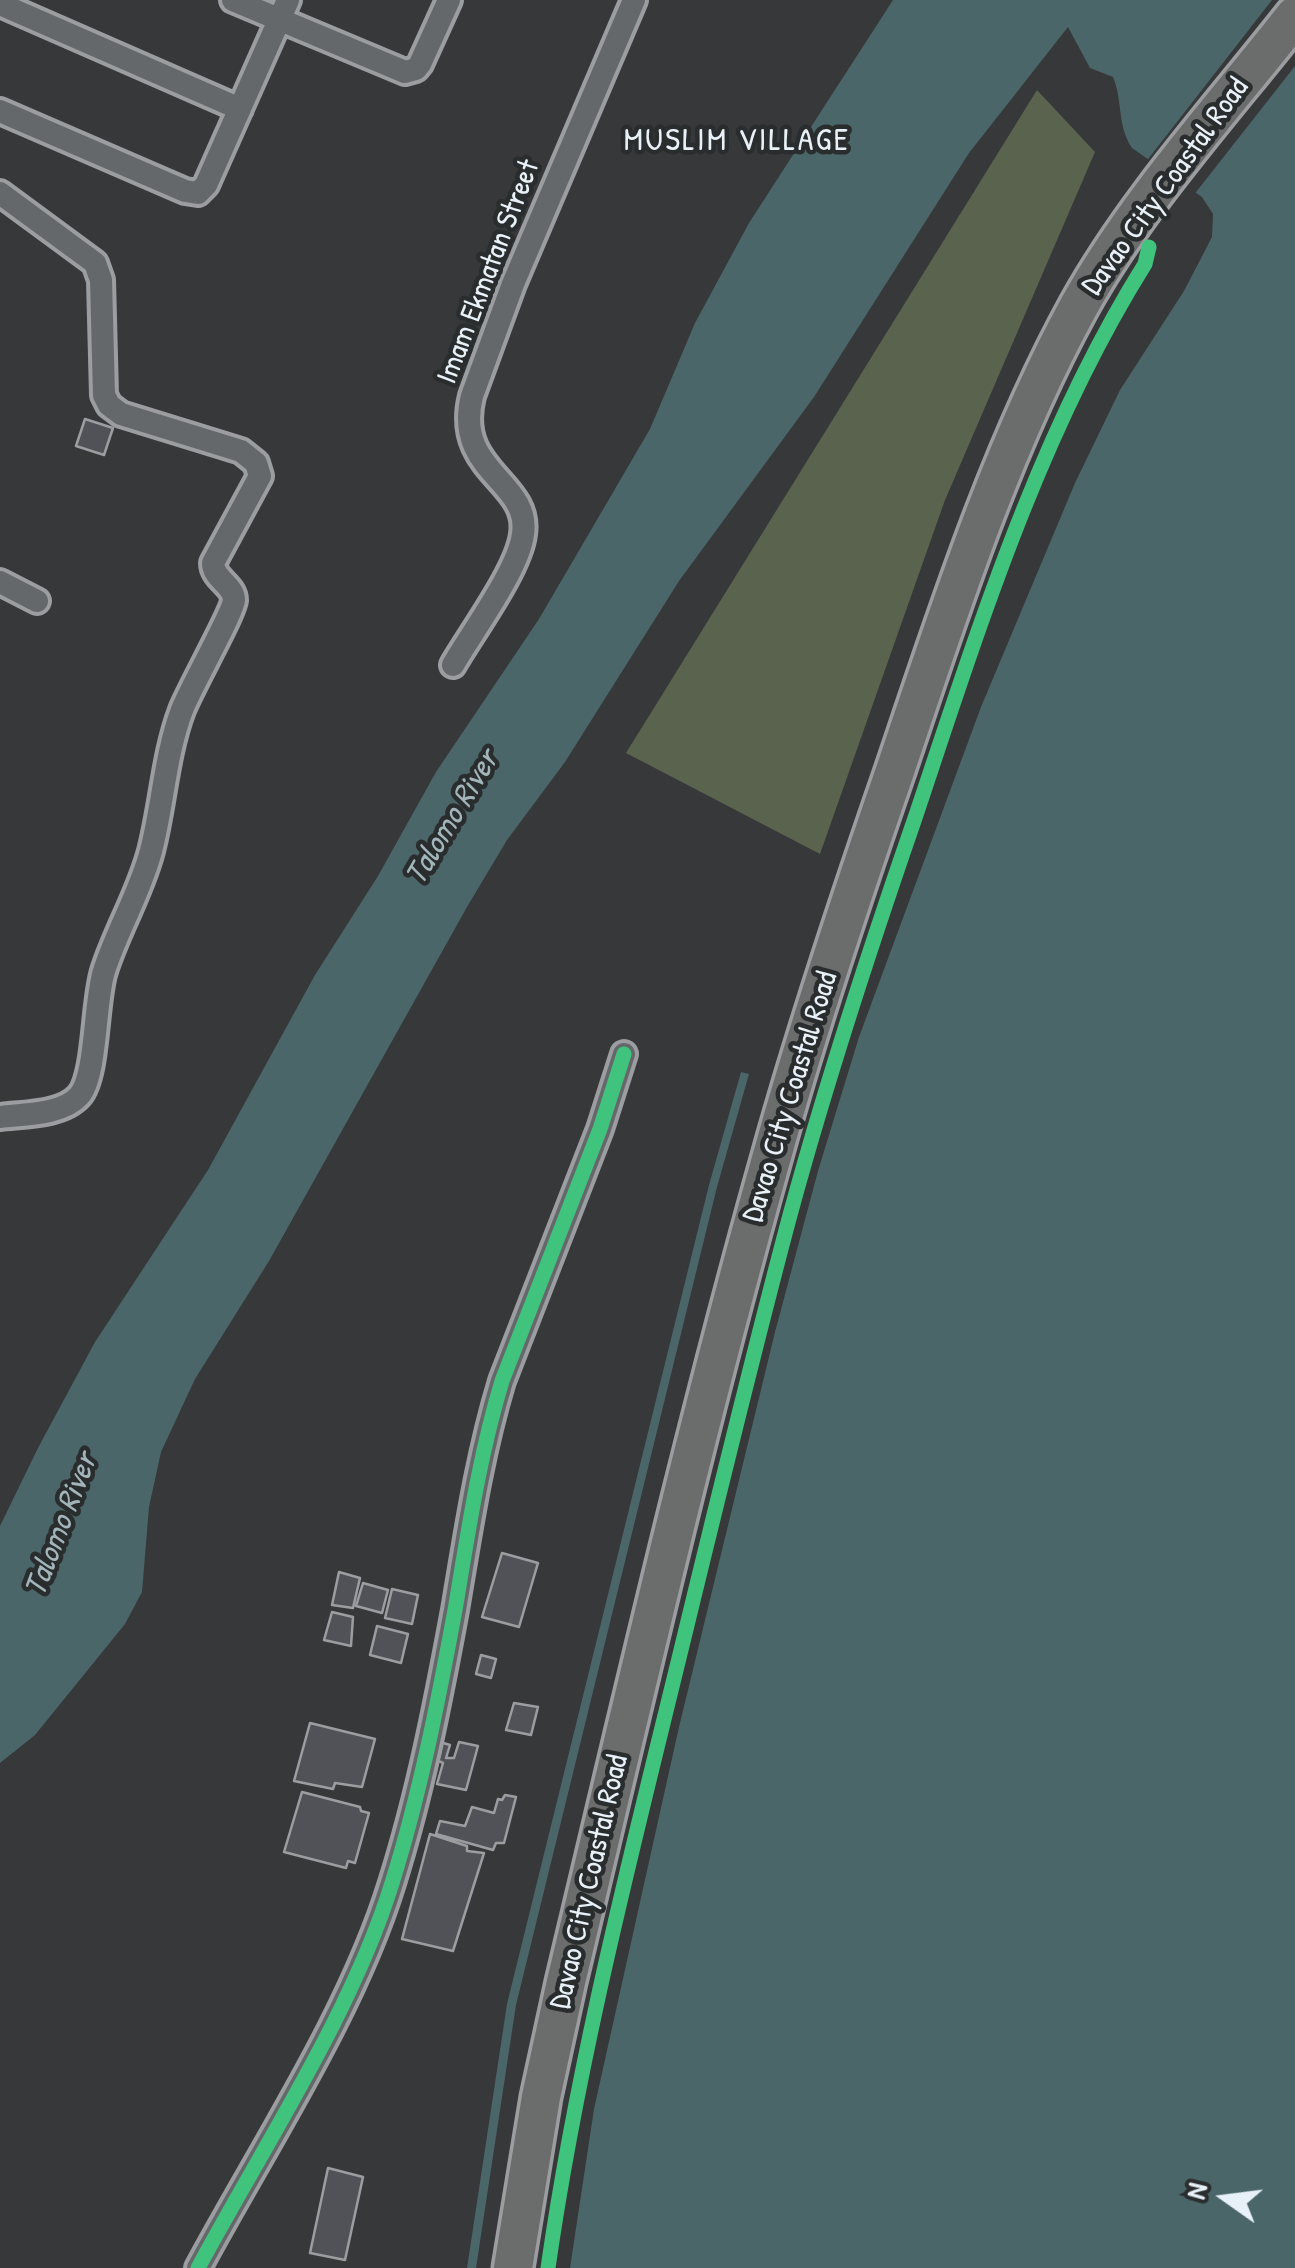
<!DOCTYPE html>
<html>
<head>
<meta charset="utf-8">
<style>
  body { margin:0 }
  #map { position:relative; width:1295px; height:2268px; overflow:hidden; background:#36383a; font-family:"Patrick Hand",sans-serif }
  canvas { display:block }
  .north { position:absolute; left:1175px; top:2148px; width:100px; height:100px; -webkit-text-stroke:8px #2a2d2e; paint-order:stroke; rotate:284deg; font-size:28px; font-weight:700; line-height:40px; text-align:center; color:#e8f1f8 }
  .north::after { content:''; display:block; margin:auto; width:35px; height:45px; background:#e8f1f8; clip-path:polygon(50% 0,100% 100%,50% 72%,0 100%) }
</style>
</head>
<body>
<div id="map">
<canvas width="1295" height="2268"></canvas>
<div class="north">N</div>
</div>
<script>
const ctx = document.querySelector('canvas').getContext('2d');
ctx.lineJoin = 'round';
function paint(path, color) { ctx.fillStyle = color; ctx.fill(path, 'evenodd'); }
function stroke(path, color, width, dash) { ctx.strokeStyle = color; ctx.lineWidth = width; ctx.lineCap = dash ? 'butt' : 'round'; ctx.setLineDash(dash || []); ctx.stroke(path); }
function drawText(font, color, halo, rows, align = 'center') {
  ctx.font = font + ' "Patrick Hand",sans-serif'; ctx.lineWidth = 9; ctx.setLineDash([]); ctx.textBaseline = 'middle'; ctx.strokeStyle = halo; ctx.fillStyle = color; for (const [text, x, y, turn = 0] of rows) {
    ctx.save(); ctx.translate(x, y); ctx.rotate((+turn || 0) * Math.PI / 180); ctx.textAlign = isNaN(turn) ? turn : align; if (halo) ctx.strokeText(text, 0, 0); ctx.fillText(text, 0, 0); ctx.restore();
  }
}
paint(new Path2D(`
  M 1037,90 L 1095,152 L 945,500 L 820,854 L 626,753 Z`), '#5a634e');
paint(new Path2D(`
  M 893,0 L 1295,0 L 1295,2268 L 570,2268 L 594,2109 L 679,1727 L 775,1332 L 818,1171 L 859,1037 L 981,707 L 1075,483 L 1120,390 L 1184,291 L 1212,237 L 1213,214 L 1202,197 L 1132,148 C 1117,126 1123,101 1113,77 L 1090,68 L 1068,27 L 969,153 L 814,397 L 679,581 L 565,762 L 507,840 L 467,907 L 269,1261 L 195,1379 L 161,1452 L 149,1507 L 142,1592 L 125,1624 L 35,1735 L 0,1763 L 0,1526 L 38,1448 L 95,1342 L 208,1170 L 315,975 L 378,876 L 436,772 L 539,619 L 650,429 L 695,323 L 749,223 Z
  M 741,1072 L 749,1074 L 717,1187 L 516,2005 L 476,2268 L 467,2268 L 507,2004 L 709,1185 Z`), '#4b6669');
paint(new Path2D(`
  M 1272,0 L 1295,0 L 1295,66 L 1193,196 L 1145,163 Z`), '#36383a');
const building = new Path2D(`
  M 85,419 L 113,428 L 104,455 L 76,446 Z
  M 502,1553 L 538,1563 L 519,1627 L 482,1617 Z
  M 339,1572 L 360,1578 L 353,1608 L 332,1605 Z
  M 363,1583 L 388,1590 L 382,1613 L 356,1606 Z
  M 392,1589 L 418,1595 L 412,1624 L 385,1618 Z
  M 332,1612 L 353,1617 L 351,1646 L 324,1640 Z
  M 377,1626 L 408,1634 L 401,1663 L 370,1655 Z
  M 481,1655 L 496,1659 L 491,1678 L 476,1674 Z
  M 514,1703 L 538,1707 L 531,1735 L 506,1730 Z
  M 310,1723 L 375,1739 L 362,1787 L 335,1783 L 333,1789 L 294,1781 Z
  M 440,1742 L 450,1745 L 446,1758 L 454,1758 L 459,1742 L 478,1746 L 466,1790 L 437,1784 L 443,1763 L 434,1759 Z
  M 302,1792 L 360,1807 L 361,1811 L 369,1813 L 355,1863 L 348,1861 L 346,1868 L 284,1852 Z
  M 505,1795 L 516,1797 L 504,1843 L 496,1843 L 493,1850 L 436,1834 L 440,1821 L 465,1826 L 472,1807 L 494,1813 L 498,1799 L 502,1800 Z
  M 430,1834 L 467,1846 L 467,1851 L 484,1853 L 453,1951 L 402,1939 Z
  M 328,2168 L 363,2177 L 345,2260 L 310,2253 Z`);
paint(building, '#505257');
stroke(building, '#9b9da0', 2.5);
const minor = new Path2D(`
  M 233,0 L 405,72 L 416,69 L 420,64 L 449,0
  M 0,4 L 240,109
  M 0,111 L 185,191 L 198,193 L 206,185 L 288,0
  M 0,193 L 95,263 L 101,280 L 104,395 L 109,405 L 121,414 L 241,451 L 256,463 L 260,476 L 213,563 C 213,579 234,585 234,600 C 233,613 190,689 182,710 C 165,755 163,805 151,851 C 140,893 117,930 104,971 C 94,1003 97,1076 79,1096 C 62,1115 24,1114 0,1117
  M 0,582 L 37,601
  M 453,665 C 472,632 519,569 523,534 C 531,481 453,472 472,396 L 513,284 L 634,0
  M 198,2268 C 263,2147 352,2013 392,1883 C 420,1794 438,1702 455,1610 C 468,1533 479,1457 502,1381 L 600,1129 L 624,1054`);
const primary = new Path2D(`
  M 513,2268 L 541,2097 L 566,1982 C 632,1706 695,1429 772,1156 C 808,1026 851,898 895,771 C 947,617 1001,448 1079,306 C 1136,203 1222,109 1295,16`);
stroke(minor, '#9b9da0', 30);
stroke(primary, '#9b9da0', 45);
stroke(minor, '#65686b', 22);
stroke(primary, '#6b6c6c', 38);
stroke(new Path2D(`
  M 198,2268 C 263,2147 352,2013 392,1883 C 420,1794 438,1702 455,1610 C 468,1533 479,1457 502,1381 L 600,1129 L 624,1054
  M 548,2268 C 578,2059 631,1855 681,1650 C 715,1510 749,1370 786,1230 C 823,1091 868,954 915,818 C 978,630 1039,433 1145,264 L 1149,247`), '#40c37c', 15);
drawText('30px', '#e8f1f8', '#2a2d2e', [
  ["Davao City Coastal Road",1166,187,-54],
  ["Imam Ekmatan Street",489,272,-69],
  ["Davao City Coastal Road",791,1097,-73],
  ["Davao City Coastal Road",590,1882,-77]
]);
ctx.letterSpacing = '2.5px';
drawText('32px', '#e8f1f8', '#2a2d2e', [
  ["MUSLIM VILLAGE",737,141]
]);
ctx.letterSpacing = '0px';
drawText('italic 32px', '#a2b5ba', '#2a2d2e', [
  ["Talomo River",453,818,-59],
  ["Talomo River",62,1525,-69]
]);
</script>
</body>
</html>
